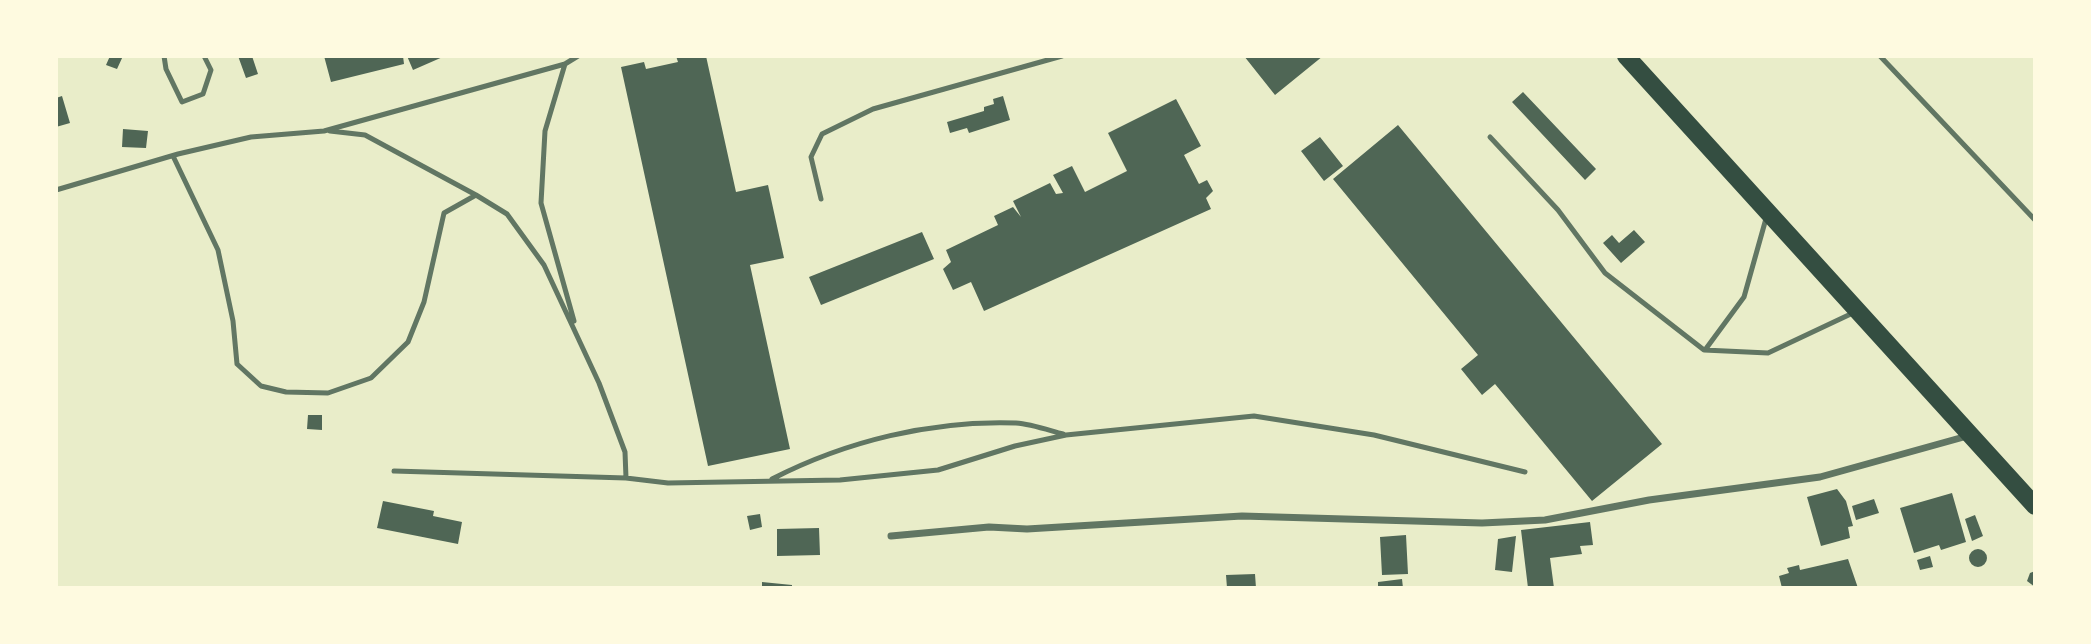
<!DOCTYPE html>
<html>
<head>
<meta charset="utf-8">
<style>
  body { margin:0 }
  #map { position:relative; width:2091px; height:644px; overflow:hidden; background:#e9edc9; font-family:"Open Sans",sans-serif }
  canvas { display:block }
  .frame { position:absolute; inset:0; border:58px solid #fefae0; pointer-events:none }
</style>
</head>
<body>
<div id="map">
<canvas width="2091" height="644"></canvas>
<div class="frame"></div>
</div>
<script>
const ctx = document.querySelector('canvas').getContext('2d');
ctx.lineJoin = 'round';
function paint(path, color) { ctx.fillStyle = color; ctx.fill(path, 'evenodd'); }
function stroke(path, color, width, dash) { ctx.strokeStyle = color; ctx.lineWidth = width; ctx.lineCap = dash ? 'butt' : 'round'; ctx.setLineDash(dash || []); ctx.stroke(path); }
paint(new Path2D(`
  M 110,56 L 123,56 L 117,69 L 106,65 Z
  M 238,56 L 252,56 L 258,74 L 246,78 Z
  M 324,56 L 403,56 L 404,64 L 331,82 Z
  M 407,56 L 445,56 L 413,70 Z
  M 676,56 L 706,56 L 736,192 L 768,185 L 784,258 L 750,265 L 790,449 L 708,466 L 621,67 L 644,62 L 646,69 L 678,62 Z
  M 1244,56 L 1323,56 L 1275,95 Z
  M 1523,92 L 1596,169 L 1585,180 L 1512,102 Z
  M 62,96 L 70,123 L 56,127 L 56,98 Z
  M 1003,96 L 1010,120 L 969,133 L 967,128 L 950,133 L 947,122 L 984,111 L 984,107 L 994,104 L 993,99 Z
  M 1176,99 L 1201,146 L 1184,155 L 1199,184 L 1207,180 L 1213,191 L 1206,198 L 1211,209 L 984,311 L 971,282 L 953,290 L 943,269 L 951,262 L 946,250 L 998,225 L 994,216 L 1013,207 L 1021,217 L 1013,201 L 1050,183 L 1056,194 L 1063,193 L 1053,175 L 1072,166 L 1085,192 L 1127,171 L 1108,133 Z
  M 1398,125 L 1662,444 L 1592,501 L 1495,384 L 1482,395 L 1461,369 L 1478,355 L 1333,179 Z
  M 123,129 L 148,131 L 146,148 L 122,147 Z
  M 1320,137 L 1343,166 L 1324,181 L 1301,151 Z
  M 1634,230 L 1645,242 L 1621,263 L 1603,243 L 1612,235 L 1619,243 Z
  M 922,232 L 934,259 L 821,305 L 809,277 Z
  M 308,415 L 322,415 L 322,430 L 307,429 Z
  M 1837,489 L 1846,501 L 1853,526 L 1848,527 L 1850,538 L 1821,546 L 1807,497 Z
  M 1952,493 L 1966,542 L 1941,550 L 1939,545 L 1914,553 L 1900,508 Z
  M 1874,499 L 1879,513 L 1856,520 L 1852,506 Z
  M 383,501 L 434,511 L 433,516 L 462,522 L 458,544 L 377,528 Z
  M 760,514 L 762,527 L 750,530 L 747,516 Z
  M 1975,515 L 1983,536 L 1972,541 L 1965,519 Z
  M 1590,522 L 1593,545 L 1580,546 L 1582,554 L 1550,558 L 1554,588 L 1528,588 L 1521,530 Z
  M 819,528 L 820,555 L 777,556 L 777,529 Z
  M 1406,535 L 1408,574 L 1382,575 L 1380,537 Z
  M 1516,536 L 1512,572 L 1495,570 L 1498,539 Z
  M1969 558a9 9 0 1 1 18 0a9 9 0 1 1-18 0Z
  M 1930,556 L 1933,567 L 1920,570 L 1917,560 Z
  M 1848,559 L 1858,588 L 1782,588 L 1779,576 L 1789,573 L 1787,568 L 1799,565 L 1800,570 Z
  M 2035,571 L 2035,587 L 2027,581 L 2030,573 Z
  M 1255,574 L 1256,588 L 1227,588 L 1226,575 Z
  M 1402,579 L 1403,588 L 1378,588 L 1378,582 Z
  M 762,582 L 792,585 L 792,588 L 762,588 Z`), '#4f6655');
stroke(new Path2D(`
  M 164,56 L 166,69 L 182,102 L 203,94 L 211,70 L 204,56
  M 1880,56 L 2035,220
  M 565,64 L 545,131 L 541,203 L 574,321
  M 330,131 L 365,135 L 476,195
  M 1490,137 L 1558,210 L 1605,273 L 1704,350 L 1768,353 L 1855,312
  M 173,156 L 218,250 L 233,321 L 237,364 L 261,386 L 286,392 L 328,393 L 371,378 L 408,342 L 424,302 L 444,213 L 476,195 L 507,214 L 544,265 L 599,383 L 625,452 L 626,478 L 394,471
  M 56,190 L 178,154 L 251,137 L 324,131 L 565,64 L 578,56
  M 821,199 L 811,157 L 822,134 L 873,109 L 1062,56
  M 1705,350 L 1744,297 L 1767,215
  M 626,478 L 668,483 L 840,480 L 938,470 L 1015,446 L 1066,435 L 1254,416 L 1374,435 L 1525,472
  M 772,479 C 846,441 932,420 1016,423 C 1031,424 1048,430 1063,434`), '#617663', 5);
stroke(new Path2D(`
  M 891,536 L 989,527 L 1027,529 L 1242,516 L 1482,523 L 1545,520 L 1649,500 L 1820,477 L 1971,435`), '#617663', 7);
stroke(new Path2D(`
  M 1626,56 L 2035,506`), '#344e41', 18);
</script>
</body>
</html>
